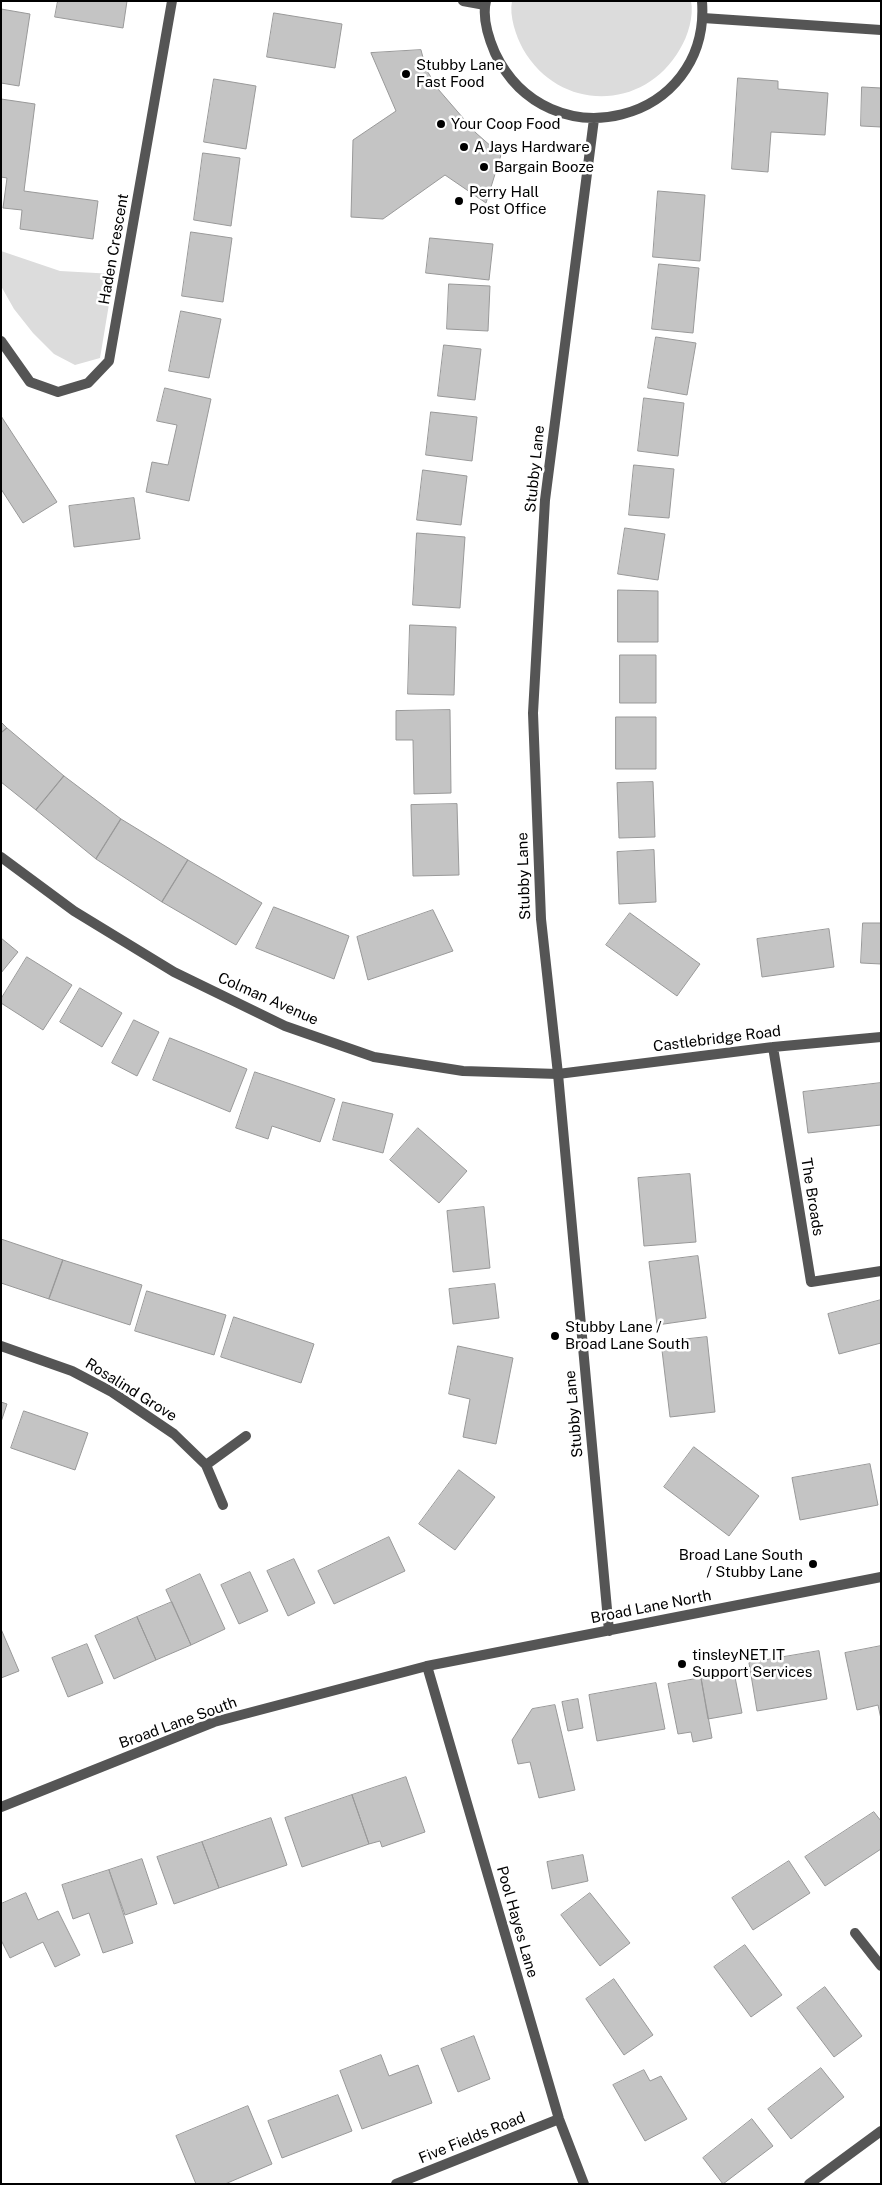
<!DOCTYPE html>
<html>
<head>
<meta charset="utf-8">
<style>
  body { margin:0 }
  #map { position:relative; width:882px; height:2185px; overflow:hidden; background:#fff; font-family:"Public Sans",sans-serif }
  canvas { display:block }
  .frame { position:absolute; inset:0; border:2px solid #000; pointer-events:none }
</style>
</head>
<body>
<div id="map">
<canvas width="882" height="2185"></canvas>
<div class="frame"></div>
</div>
<script>
const ctx = document.querySelector('canvas').getContext('2d');
ctx.lineJoin = 'round';
function paint(path, color) { ctx.fillStyle = color; ctx.fill(path, 'evenodd'); }
function stroke(path, color, width, dash) { ctx.strokeStyle = color; ctx.lineWidth = width; ctx.lineCap = dash ? 'butt' : 'round'; ctx.setLineDash(dash || []); ctx.stroke(path); }
function drawText(font, color, halo, rows, align = 'center') {
  ctx.font = font + ' "Public Sans",sans-serif'; ctx.lineWidth = 5; ctx.setLineDash([]); ctx.textBaseline = 'middle'; ctx.strokeStyle = halo; ctx.fillStyle = color; for (const [text, x, y, turn = 0] of rows) {
    ctx.save(); ctx.translate(x, y); ctx.rotate((+turn || 0) * Math.PI / 180); ctx.textAlign = isNaN(turn) ? turn : align; if (halo) ctx.strokeText(text, 0, 0); ctx.fillText(text, 0, 0); ctx.restore();
  }
}
paint(new Path2D(`
  M 512,1 L 691,1 C 694,16 688,36 680,49 C 644,112 559,112 523,49 C 516,36 509,16 512,1 Z
  M 1,251 L 60,271 L 114,274 L 100,358 L 75,365 L 54,354 L 33,333 L 14,309 L 1,286 Z`), '#dcdcdc');
const building = new Path2D(`
  M 58,1 L 127,1 L 123,28 L 55,17 Z
  M 1,9 L 30,14 L 19,86 L 1,83 Z
  M 274,13 L 342,24 L 335,68 L 267,57 Z
  M 421,50 L 426,69 L 438,89 L 476,133 L 501,155 L 486,203 L 445,175 L 383,219 L 351,217 L 353,140 L 396,111 L 371,53 Z
  M 738,78 L 778,81 L 778,89 L 828,93 L 825,135 L 771,132 L 768,172 L 732,169 Z
  M 214,79 L 256,86 L 246,149 L 204,142 Z
  M 862,87 L 881,88 L 881,127 L 861,126 Z
  M 1,99 L 35,104 L 24,191 L 98,201 L 93,239 L 20,229 L 22,210 L 3,208 L 7,178 L 1,177 Z
  M 203,153 L 240,158 L 231,226 L 194,220 Z
  M 658,191 L 705,195 L 700,261 L 653,257 Z
  M 191,232 L 232,238 L 223,302 L 182,296 Z
  M 430,238 L 493,244 L 489,280 L 426,273 Z
  M 659,264 L 699,268 L 693,333 L 652,329 Z
  M 449,284 L 490,286 L 488,331 L 447,329 Z
  M 181,311 L 221,319 L 209,378 L 169,371 Z
  M 656,337 L 696,343 L 687,395 L 648,388 Z
  M 444,345 L 481,349 L 475,400 L 438,396 Z
  M 165,388 L 211,399 L 189,501 L 146,492 L 152,462 L 168,465 L 177,425 L 157,421 Z
  M 644,398 L 684,403 L 678,456 L 638,451 Z
  M 431,412 L 477,417 L 472,461 L 426,455 Z
  M 1,416 L 57,502 L 23,523 L 1,489 Z
  M 634,465 L 674,469 L 669,518 L 629,515 Z
  M 423,470 L 467,476 L 461,525 L 417,520 Z
  M 134,498 L 140,539 L 74,547 L 69,506 Z
  M 625,528 L 665,534 L 658,580 L 618,574 Z
  M 417,533 L 465,537 L 460,608 L 413,605 Z
  M 618,590 L 658,591 L 658,642 L 618,642 Z
  M 410,625 L 456,627 L 454,695 L 408,694 Z
  M 620,655 L 656,655 L 656,703 L 620,703 Z
  M 450,710 L 451,793 L 414,794 L 413,740 L 396,740 L 396,711 Z
  M 616,717 L 656,717 L 656,769 L 616,769 Z
  M 1,722 L 7,728 L 1,733 Z
  M 7,728 L 64,776 L 36,810 L 1,782 L 1,733 Z
  M 64,776 L 121,819 L 96,859 L 36,810 Z
  M 653,782 L 655,837 L 619,838 L 617,783 Z
  M 457,804 L 459,875 L 413,876 L 411,805 Z
  M 121,819 L 188,860 L 162,902 L 96,859 Z
  M 654,850 L 656,902 L 619,904 L 617,852 Z
  M 188,860 L 262,903 L 236,945 L 162,902 Z
  M 274,907 L 349,936 L 334,979 L 256,948 Z
  M 433,910 L 453,951 L 368,980 L 357,937 Z
  M 630,913 L 700,964 L 677,996 L 606,945 Z
  M 863,923 L 881,923 L 881,964 L 861,963 Z
  M 829,929 L 834,967 L 762,977 L 757,939 Z
  M 1,938 L 18,952 L 1,973 Z
  M 27,957 L 72,985 L 43,1030 L 1,1003 L 1,999 Z
  M 80,988 L 122,1013 L 102,1047 L 60,1022 Z
  M 134,1020 L 159,1032 L 137,1076 L 112,1063 Z
  M 170,1038 L 247,1069 L 230,1112 L 153,1080 Z
  M 255,1072 L 335,1099 L 320,1142 L 272,1126 L 268,1139 L 236,1128 Z
  M 881,1083 L 881,1125 L 808,1133 L 803,1092 Z
  M 343,1102 L 393,1114 L 383,1153 L 333,1140 Z
  M 418,1128 L 467,1171 L 439,1203 L 390,1160 Z
  M 690,1174 L 696,1242 L 644,1246 L 638,1178 Z
  M 484,1207 L 490,1268 L 453,1272 L 447,1211 Z
  M 1,1239 L 63,1260 L 49,1299 L 1,1283 Z
  M 698,1256 L 706,1318 L 657,1325 L 649,1262 Z
  M 63,1260 L 142,1285 L 130,1325 L 49,1299 Z
  M 495,1284 L 499,1318 L 453,1324 L 449,1289 Z
  M 147,1291 L 226,1315 L 214,1355 L 135,1331 Z
  M 881,1300 L 881,1343 L 839,1354 L 828,1314 Z
  M 234,1317 L 314,1344 L 301,1383 L 221,1357 Z
  M 707,1337 L 715,1412 L 670,1417 L 661,1342 Z
  M 458,1346 L 513,1358 L 496,1444 L 463,1437 L 470,1399 L 449,1394 Z
  M 1,1402 L 7,1404 L 1,1422 Z
  M 24,1411 L 88,1433 L 75,1470 L 11,1448 Z
  M 694,1447 L 759,1496 L 729,1536 L 664,1487 Z
  M 870,1464 L 878,1505 L 800,1520 L 792,1478 Z
  M 459,1470 L 495,1497 L 455,1550 L 419,1524 Z
  M 389,1537 L 405,1571 L 334,1604 L 318,1571 Z
  M 294,1559 L 315,1603 L 288,1616 L 267,1571 Z
  M 250,1572 L 268,1611 L 239,1624 L 221,1585 Z
  M 200,1574 L 225,1629 L 191,1645 L 166,1590 Z
  M 172,1602 L 191,1645 L 156,1660 L 137,1617 Z
  M 137,1617 L 156,1660 L 114,1679 L 95,1636 Z
  M 1,1629 L 19,1671 L 1,1678 Z
  M 87,1644 L 103,1683 L 68,1697 L 52,1658 Z
  M 881,1646 L 881,1719 L 878,1705 L 857,1710 L 845,1653 Z
  M 819,1651 L 827,1699 L 757,1711 L 749,1663 Z
  M 734,1672 L 742,1713 L 708,1719 L 701,1678 Z
  M 701,1678 L 712,1738 L 693,1742 L 691,1732 L 678,1734 L 668,1684 Z
  M 656,1683 L 665,1729 L 597,1741 L 589,1695 Z
  M 578,1699 L 583,1728 L 568,1731 L 562,1702 Z
  M 555,1705 L 575,1790 L 539,1798 L 530,1762 L 518,1764 L 512,1740 L 532,1709 Z
  M 406,1777 L 425,1832 L 382,1847 L 380,1841 L 369,1844 L 352,1795 Z
  M 352,1795 L 369,1844 L 302,1867 L 285,1818 Z
  M 874,1812 L 881,1821 L 881,1849 L 825,1886 L 805,1857 Z
  M 271,1818 L 287,1865 L 219,1888 L 202,1842 Z
  M 202,1842 L 219,1888 L 174,1904 L 157,1857 Z
  M 583,1855 L 588,1881 L 552,1889 L 547,1862 Z
  M 142,1859 L 157,1904 L 125,1915 L 109,1870 Z
  M 789,1861 L 810,1893 L 753,1930 L 732,1898 Z
  M 109,1870 L 133,1943 L 103,1953 L 89,1913 L 73,1919 L 62,1885 Z
  M 26,1893 L 38,1920 L 58,1911 L 80,1955 L 55,1967 L 43,1942 L 10,1958 L 1,1940 L 1,1904 Z
  M 590,1893 L 630,1943 L 600,1966 L 561,1915 Z
  M 745,1945 L 782,1995 L 751,2017 L 714,1967 Z
  M 614,1979 L 653,2035 L 624,2055 L 586,1999 Z
  M 825,1987 L 862,2036 L 834,2057 L 797,2008 Z
  M 474,2036 L 490,2079 L 458,2092 L 441,2049 Z
  M 381,2055 L 389,2076 L 418,2065 L 432,2103 L 362,2129 L 340,2071 Z
  M 821,2068 L 844,2097 L 791,2139 L 768,2109 Z
  M 644,2070 L 650,2081 L 661,2076 L 687,2119 L 645,2141 L 613,2085 Z
  M 338,2095 L 352,2131 L 282,2158 L 268,2121 Z
  M 248,2106 L 272,2164 L 225,2184 L 196,2184 L 176,2136 Z
  M 752,2119 L 773,2146 L 723,2184 L 703,2158 Z`);
paint(building, '#c4c4c4');
stroke(building, '#999', 1);
stroke(new Path2D(`
  M 463,1 L 485,5
  M 703,18 L 881,30
  M 1,341 L 30,382 L 58,392 L 88,383 L 109,361 L 172,1
  M 1,857 L 74,911 L 174,972 L 285,1026 L 374,1057 L 463,1071 L 558,1074 L 773,1047 L 881,1037
  M 773,1047 L 811,1282 L 881,1271
  M 1,1346 L 72,1371 L 112,1392 L 174,1434 L 206,1465 L 223,1505
  M 206,1465 L 246,1436
  M 427,1666 L 559,2119 L 584,2184
  M 855,1933 L 881,1966
  M 396,2184 L 559,2119
  M 809,2184 L 881,2131`), '#555', 10);
stroke(new Path2D(`
  M 486,1 C 482,17 489,39 495,53 C 548,164 711,123 702,1
  M 594,119 L 545,500 L 533,713 L 541,919 L 558,1074 L 609,1631
  M 1,1807 L 214,1722 L 427,1666 L 881,1577`), '#555', 10);
for (const [x, y, r, color] of [
  [406,74,5,"#000"],
  [441,124,5,"#000"],
  [464,147,5,"#000"],
  [484,167,5,"#000"],
  [459,201,5,"#000"],
  [555,1336,5,"#000"],
  [813,1564,5,"#000"],
  [682,1664,5,"#000"]
]) { const dot = new Path2D(); dot.arc(x, y, r, 0, 2 * Math.PI); ctx.fillStyle = color; ctx.fill(dot); stroke(dot, '#fff', 2); }
drawText('15px', '#000', '#fff', [
  ["Stubby Lane",416,65],
  ["Fast Food",416,82],
  ["Your Coop Food",451,124],
  ["A Jays Hardware",474,147],
  ["Bargain Booze",494,167],
  ["Perry Hall",469,192],
  ["Post Office",469,209],
  ["Stubby Lane /",565,1327],
  ["Broad Lane South",565,1344],
  ["Broad Lane South",803,1555,"right"],
  ["/ Stubby Lane",803,1572,"right"],
  ["tinsleyNET IT",692,1655],
  ["Support Services",692,1672]
], 'left');
drawText('15px', '#000', '#fff', [
  ["Haden Crescent",114,249,-80],
  ["Stubby Lane",535,469,-84],
  ["Stubby Lane",524,876,-92],
  ["Colman Avenue",268,999,24],
  ["Castlebridge Road",717,1039,-7],
  ["The Broads",812,1197,81],
  ["Rosalind Grove",131,1390,32],
  ["Stubby Lane",574,1414,-95],
  ["Broad Lane North",651,1607,-11],
  ["Broad Lane South",178,1723,-20],
  ["Pool Hayes Lane",517,1922,74],
  ["Five Fields Road",472,2138,-22]
]);
</script>
</body>
</html>
